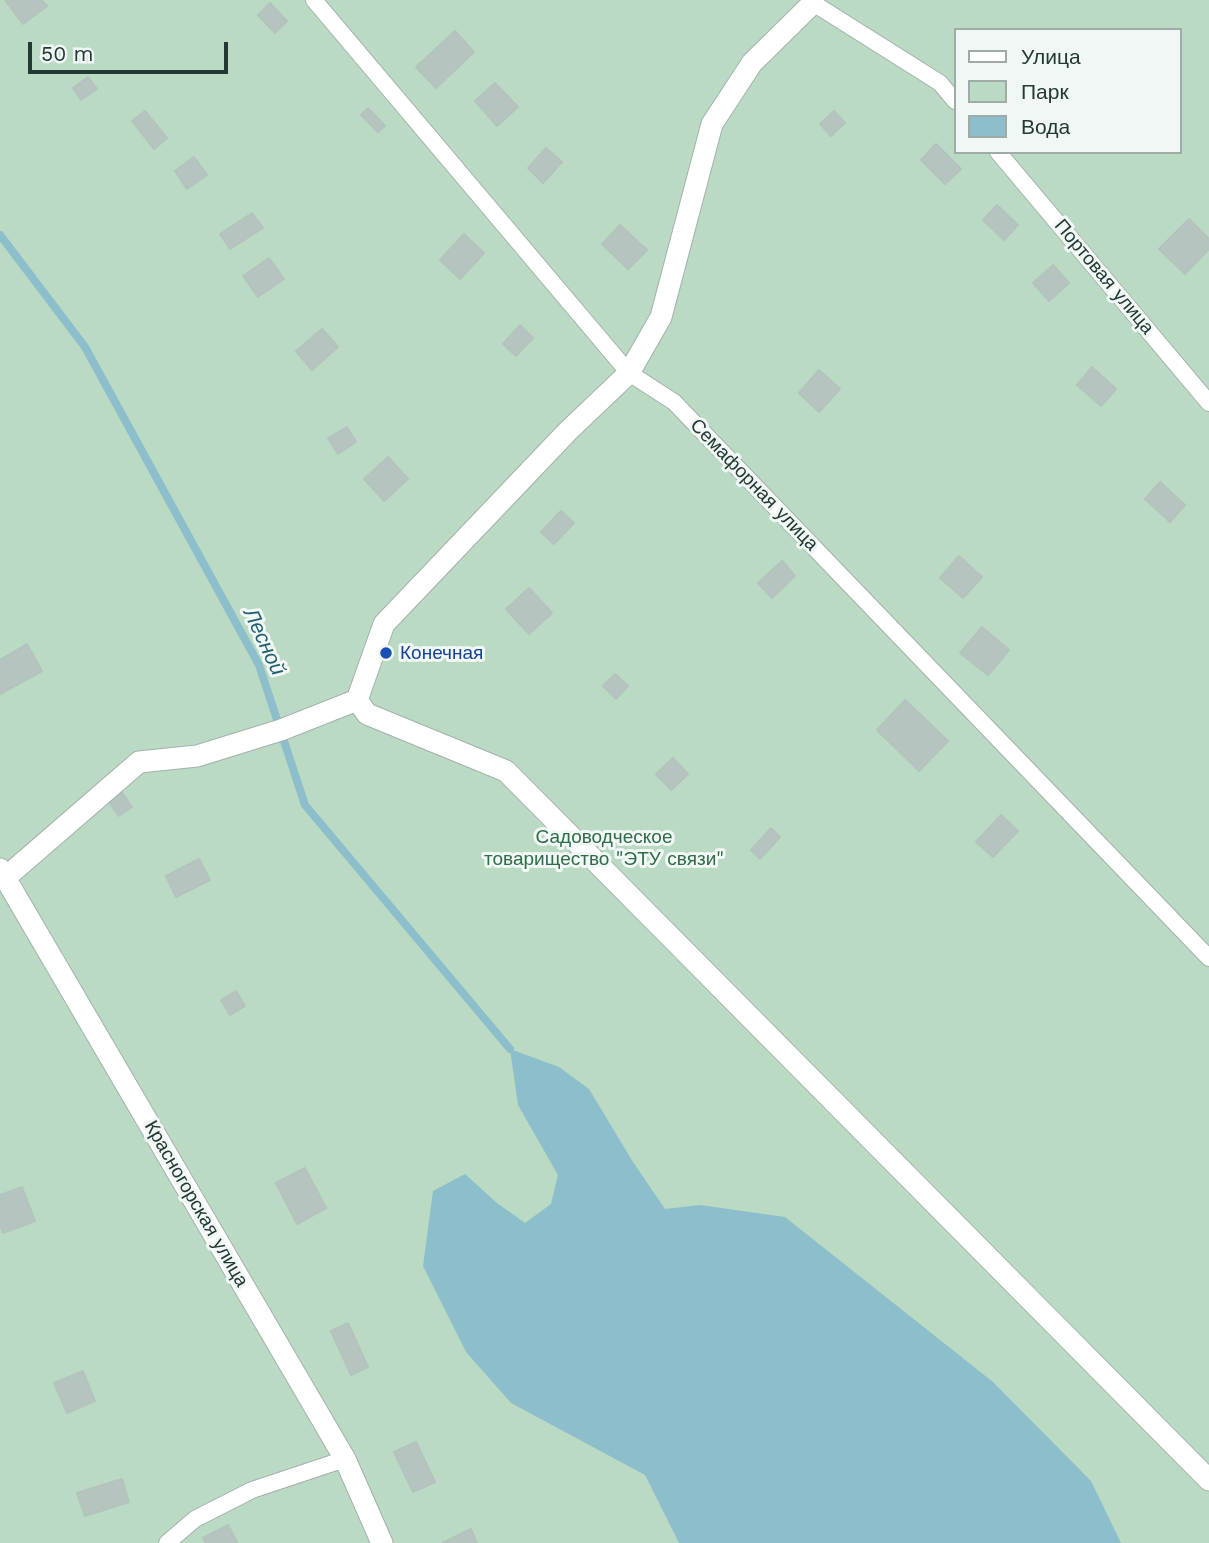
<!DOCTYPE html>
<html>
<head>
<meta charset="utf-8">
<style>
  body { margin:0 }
  #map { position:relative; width:1209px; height:1543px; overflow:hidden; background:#e0eae6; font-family:"Work Sans",sans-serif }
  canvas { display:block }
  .legend { position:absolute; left:954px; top:28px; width:228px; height:126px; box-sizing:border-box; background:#f0f7f4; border:2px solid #9eaba7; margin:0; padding:9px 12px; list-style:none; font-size:21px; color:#223934 }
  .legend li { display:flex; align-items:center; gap:14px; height:35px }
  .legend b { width:35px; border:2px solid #9eaba7 }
  .scale { position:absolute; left:28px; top:42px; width:200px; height:32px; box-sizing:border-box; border:4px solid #223934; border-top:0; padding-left:9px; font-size:21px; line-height:24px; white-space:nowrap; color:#223934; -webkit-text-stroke:5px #f0f7f4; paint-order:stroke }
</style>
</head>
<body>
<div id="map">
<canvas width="1209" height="1543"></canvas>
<ul class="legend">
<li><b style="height:9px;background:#fff"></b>Улица</li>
<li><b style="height:19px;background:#badac4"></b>Парк</li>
<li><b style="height:19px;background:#8cbfcb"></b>Вода</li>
</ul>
<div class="scale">50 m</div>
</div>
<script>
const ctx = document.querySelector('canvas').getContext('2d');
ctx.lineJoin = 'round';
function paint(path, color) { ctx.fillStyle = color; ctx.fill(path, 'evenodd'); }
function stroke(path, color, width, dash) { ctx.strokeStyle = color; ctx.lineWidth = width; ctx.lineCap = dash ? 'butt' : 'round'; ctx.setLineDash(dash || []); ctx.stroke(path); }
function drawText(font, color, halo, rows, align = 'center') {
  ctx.font = font + ' "Work Sans",sans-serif'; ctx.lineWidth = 6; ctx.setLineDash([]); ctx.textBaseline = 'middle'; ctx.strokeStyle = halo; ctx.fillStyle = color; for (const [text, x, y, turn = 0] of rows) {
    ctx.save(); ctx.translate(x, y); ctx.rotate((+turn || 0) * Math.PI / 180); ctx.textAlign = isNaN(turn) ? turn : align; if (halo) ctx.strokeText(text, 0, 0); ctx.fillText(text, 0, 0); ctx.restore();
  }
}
paint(new Path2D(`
  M 0,0 L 1209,0 L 1209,1543 L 0,1543 ZM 955,30 L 1179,30 L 1179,152 L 955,152 Z`), '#badac4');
paint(new Path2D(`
  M 510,1049 L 559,1067 L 589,1089 L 633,1162 L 665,1209 L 700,1205 L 785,1217 L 993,1382 L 1091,1481 L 1121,1543 L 679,1543 L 645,1475 L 511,1403 L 466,1352 L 423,1266 L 433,1191 L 465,1174 L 497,1203 L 525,1223 L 551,1204 L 558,1175 L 518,1105 Z`), '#8cbfcb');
stroke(new Path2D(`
  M 0,235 L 85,347 L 259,665 L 305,805 L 510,1049`), '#8cbfcb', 8);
const building = new Path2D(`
  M 5,0 L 42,0 L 47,6 L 23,24 Z
  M 270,3 L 287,21 L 275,33 L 258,15 Z
  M 455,31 L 474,52 L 436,88 L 416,67 Z
  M 88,77 L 97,89 L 81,100 L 73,88 Z
  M 495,83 L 518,107 L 497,126 L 475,101 Z
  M 368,108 L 385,126 L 378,132 L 361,115 Z
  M 145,111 L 167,138 L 154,149 L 132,121 Z
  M 834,111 L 845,123 L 831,136 L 820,124 Z
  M 936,144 L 961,169 L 945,184 L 921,160 Z
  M 546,148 L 562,162 L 543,183 L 528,168 Z
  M 194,157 L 207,175 L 187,189 L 175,171 Z
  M 997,205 L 1018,225 L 1004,240 L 983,220 Z
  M 252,213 L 263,228 L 230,249 L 220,234 Z
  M 1189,219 L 1209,239 L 1209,249 L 1185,274 L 1159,249 Z
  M 620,225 L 647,250 L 628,269 L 602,244 Z
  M 464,234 L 484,253 L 460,279 L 440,260 Z
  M 269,258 L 284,279 L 258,297 L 243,276 Z
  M 1053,265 L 1069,283 L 1049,301 L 1033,283 Z
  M 520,325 L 533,338 L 516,356 L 503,344 Z
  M 322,329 L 338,347 L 312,370 L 296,351 Z
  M 1092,367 L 1116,389 L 1101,406 L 1077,385 Z
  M 819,370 L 840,389 L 819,412 L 799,393 Z
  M 347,427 L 356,442 L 338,454 L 328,438 Z
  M 388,457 L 408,479 L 384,501 L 364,479 Z
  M 1160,482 L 1185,505 L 1170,522 L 1145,499 Z
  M 561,511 L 574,523 L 554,544 L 541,532 Z
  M 959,556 L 982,577 L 963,598 L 940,578 Z
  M 782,561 L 795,576 L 772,598 L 758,583 Z
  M 529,588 L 552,613 L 529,634 L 506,609 Z
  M 982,627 L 1009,650 L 988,675 L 960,653 Z
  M 27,644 L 42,671 L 0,694 L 0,660 Z
  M 615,674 L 628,686 L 616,699 L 603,686 Z
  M 905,700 L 948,741 L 919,771 L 877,730 Z
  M 673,758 L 688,774 L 671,790 L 656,774 Z
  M 121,791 L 132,807 L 119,816 L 107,800 Z
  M 1001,815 L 1018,831 L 993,857 L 976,842 Z
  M 771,828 L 780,837 L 760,859 L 751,850 Z
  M 199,859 L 210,880 L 176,897 L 166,876 Z
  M 236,991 L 245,1006 L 230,1015 L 221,1000 Z
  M 305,1168 L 326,1208 L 297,1224 L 276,1183 Z
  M 22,1187 L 35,1221 L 3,1233 L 0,1225 L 0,1195 Z
  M 348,1323 L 368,1367 L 351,1375 L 331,1331 Z
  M 83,1371 L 95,1401 L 67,1413 L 54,1383 Z
  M 416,1442 L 435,1482 L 413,1492 L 394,1452 Z
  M 122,1479 L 129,1502 L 85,1516 L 77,1493 Z
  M 228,1525 L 237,1542 L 206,1543 L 203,1538 Z
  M 471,1529 L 477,1543 L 442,1543 Z`);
paint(building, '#b6c4bf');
stroke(building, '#b3c3bd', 2);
const service = new Path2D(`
  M 314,0 L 629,373 L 674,402 L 1209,958
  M 812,0 L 813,3 L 940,83 L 955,101
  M 998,152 L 1209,403
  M 167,1543 L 195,1519 L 252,1490 L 345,1459`);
const minor = new Path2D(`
  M 357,700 L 367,714 L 506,771 L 1209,1480
  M 0,869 L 345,1459 L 382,1543
  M 5,878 L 139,762 L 197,756 L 281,730 L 357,700 L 384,624 L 568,431 L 629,373 L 661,317 L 712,124 L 752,63 L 813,3`);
stroke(service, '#a3b1ad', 18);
stroke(minor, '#a3b1ad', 23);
stroke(service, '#fff', 16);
stroke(minor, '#fff', 21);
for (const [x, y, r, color] of [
  [386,653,7,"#1a4fb4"]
]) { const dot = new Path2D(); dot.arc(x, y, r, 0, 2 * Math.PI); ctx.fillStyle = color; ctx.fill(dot); stroke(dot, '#f0f7f4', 2.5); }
drawText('19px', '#223934', '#f0f7f4', [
  ["Портовая улица",1104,277,50],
  ["Семафорная улица",754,485,46],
  ["Красногорская улица",196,1204,60]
]);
drawText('19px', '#164399', '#f0f7f4', [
  ["Конечная",400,653]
], 'left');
drawText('19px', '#306c4a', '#f0f7f4', [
  ["Садоводческое",604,837],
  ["товарищество \"ЭТУ связи\"",604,859]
]);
drawText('italic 21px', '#216070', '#f0f7f4', [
  ["Лесной",264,642,65]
]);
</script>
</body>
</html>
